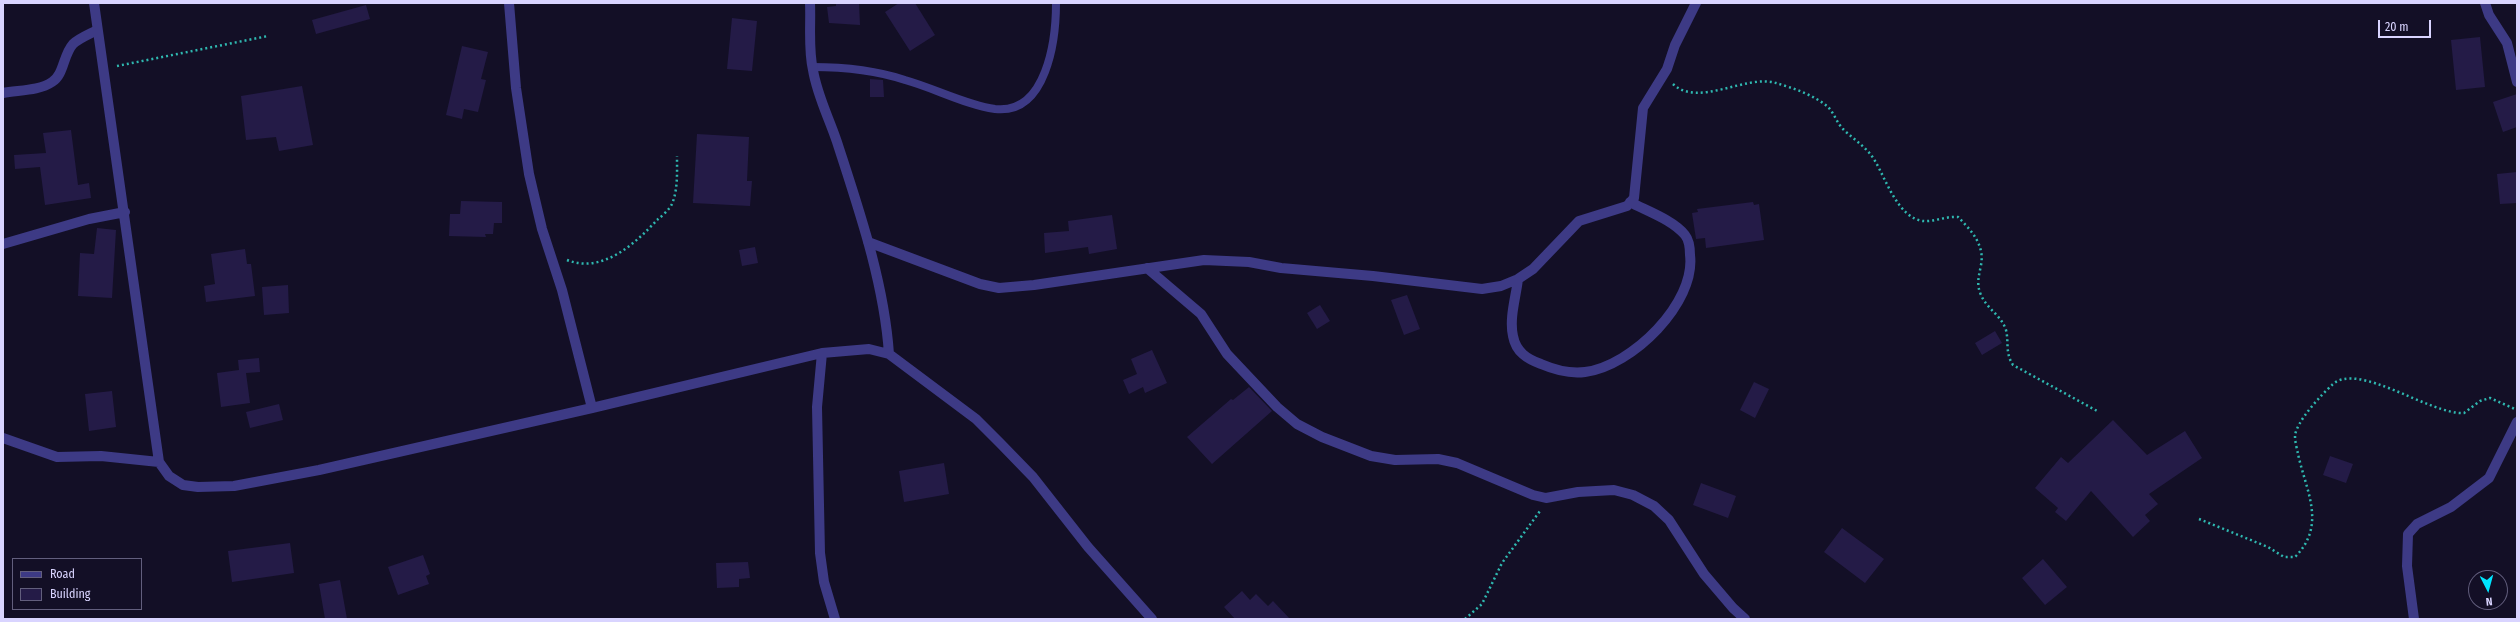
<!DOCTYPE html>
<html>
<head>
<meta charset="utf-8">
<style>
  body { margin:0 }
  #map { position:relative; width:2520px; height:622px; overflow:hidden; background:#130f26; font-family:"Fira Sans Condensed",sans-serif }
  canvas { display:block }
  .frame { position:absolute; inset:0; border:4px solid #d9d4ff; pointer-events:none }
  .legend { position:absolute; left:12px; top:558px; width:130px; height:52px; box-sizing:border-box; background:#130f26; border:1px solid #625e7d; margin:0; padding:5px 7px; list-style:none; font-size:12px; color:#d9d4ff }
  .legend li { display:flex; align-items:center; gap:8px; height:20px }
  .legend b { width:20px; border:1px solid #625e7d }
  .north { position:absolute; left:2468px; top:570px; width:40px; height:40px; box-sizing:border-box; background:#130f26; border:1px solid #625e7d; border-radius:50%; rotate:174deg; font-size:11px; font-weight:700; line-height:16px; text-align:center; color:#d9d4ff }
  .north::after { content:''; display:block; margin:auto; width:14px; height:18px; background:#00e5ff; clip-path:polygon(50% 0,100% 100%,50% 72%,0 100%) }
  .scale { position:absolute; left:2378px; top:20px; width:53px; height:18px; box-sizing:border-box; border:2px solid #d9d4ff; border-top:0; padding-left:5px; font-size:12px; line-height:14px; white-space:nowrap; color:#d9d4ff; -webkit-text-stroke:3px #130f26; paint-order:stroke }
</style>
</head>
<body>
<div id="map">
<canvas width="2520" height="622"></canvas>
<div class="frame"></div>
<ul class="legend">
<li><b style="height:5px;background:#3d3a85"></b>Road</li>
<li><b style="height:11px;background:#241b47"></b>Building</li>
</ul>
<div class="north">N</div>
<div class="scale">20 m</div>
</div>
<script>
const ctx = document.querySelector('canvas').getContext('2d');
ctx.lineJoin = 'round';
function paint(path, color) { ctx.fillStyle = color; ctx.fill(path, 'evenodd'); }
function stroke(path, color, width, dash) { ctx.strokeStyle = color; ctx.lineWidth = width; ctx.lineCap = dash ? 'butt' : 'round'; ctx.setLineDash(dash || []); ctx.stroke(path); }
paint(new Path2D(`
  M 836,3 L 859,3 L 860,25 L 829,23 L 827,7 L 836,6 Z
  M 899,3 L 915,3 L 935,35 L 910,51 L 885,12 Z
  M 366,5 L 370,19 L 316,34 L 312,20 Z
  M 732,18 L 757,21 L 752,71 L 727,69 Z
  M 2480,37 L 2485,87 L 2456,90 L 2451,40 Z
  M 462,46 L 488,52 L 481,79 L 486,80 L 478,112 L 464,109 L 462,119 L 446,115 Z
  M 870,79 L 883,80 L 884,97 L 870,97 Z
  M 302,86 L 313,145 L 279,151 L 276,137 L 246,140 L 241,96 Z
  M 2517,94 L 2517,127 L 2503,132 L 2493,102 Z
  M 71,130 L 78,185 L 89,183 L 91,198 L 45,205 L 40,167 L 15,169 L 14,155 L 46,153 L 43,133 Z
  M 697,134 L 749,137 L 747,181 L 752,181 L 750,206 L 693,203 Z
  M 2517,172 L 2517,203 L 2500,204 L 2497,174 Z
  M 461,201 L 502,202 L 502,223 L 494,223 L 493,234 L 485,234 L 486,237 L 449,236 L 450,214 L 460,214 Z
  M 1753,202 L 1754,205 L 1759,204 L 1764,240 L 1706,248 L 1705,238 L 1696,239 L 1692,213 L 1698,212 L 1697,209 Z
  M 1112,215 L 1117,249 L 1089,254 L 1088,247 L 1045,253 L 1044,233 L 1069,231 L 1068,221 Z
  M 97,228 L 116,230 L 112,298 L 78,296 L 80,253 L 94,254 Z
  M 755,247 L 758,263 L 742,266 L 739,250 Z
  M 245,249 L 247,264 L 251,264 L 255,296 L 206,302 L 204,286 L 215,284 L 211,254 Z
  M 288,285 L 289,313 L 264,315 L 262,287 Z
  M 1407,295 L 1420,329 L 1404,335 L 1391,300 Z
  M 1320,305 L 1330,321 L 1317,329 L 1307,313 Z
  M 1995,331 L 2002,343 L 1982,355 L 1975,343 Z
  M 1152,350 L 1167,383 L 1145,393 L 1143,387 L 1129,394 L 1123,380 L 1137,374 L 1131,359 Z
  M 259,358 L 260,372 L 246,373 L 250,403 L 221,407 L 217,373 L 239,370 L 238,360 Z
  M 1754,382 L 1769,389 L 1755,418 L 1740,410 Z
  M 1249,387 L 1272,411 L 1212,464 L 1187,437 L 1231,399 L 1233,400 Z
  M 112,391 L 116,427 L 89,431 L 85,394 Z
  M 279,404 L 283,420 L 250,428 L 246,412 Z
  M 2113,420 L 2147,455 L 2185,431 L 2202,458 L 2149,494 L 2158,504 L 2145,515 L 2150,521 L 2133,537 L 2091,491 L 2066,521 L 2055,512 L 2058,508 L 2035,488 L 2061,457 L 2068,463 Z
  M 2330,456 L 2353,464 L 2346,483 L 2323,475 Z
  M 944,463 L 949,494 L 904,502 L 899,471 Z
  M 1701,483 L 1736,496 L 1728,518 L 1693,505 Z
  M 1842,528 L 1884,559 L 1865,583 L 1824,552 Z
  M 290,543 L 294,573 L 232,582 L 228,551 Z
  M 423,555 L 430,574 L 426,576 L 429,584 L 398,595 L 388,567 Z
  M 2043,559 L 2067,587 L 2045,605 L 2022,578 Z
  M 748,562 L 750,578 L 739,579 L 739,587 L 717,588 L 716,563 Z
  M 340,580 L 347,619 L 325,619 L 319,584 Z
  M 1242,591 L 1250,600 L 1256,594 L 1268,606 L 1273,601 L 1290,619 L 1235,619 L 1224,607 Z`), '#241b47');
stroke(new Path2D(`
  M 117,66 L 268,36
  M 1673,84 C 1698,108 1746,74 1776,83 C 1793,88 1814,95 1828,107 C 1834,113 1837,123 1843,129 C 1854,140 1867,147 1875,161 C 1886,179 1898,218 1923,221 C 1934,222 1946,216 1958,217 C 1971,230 1985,245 1981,265 C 1979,276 1976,284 1981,295 C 1987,309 2001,315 2006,330 C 2009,342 2005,353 2013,365 L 2099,412
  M 567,260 C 602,274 635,244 657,220 C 662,216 669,210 672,204 C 678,189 677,173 677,156
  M 2199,519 L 2268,547 L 2284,557 L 2295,557 C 2327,525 2306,491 2298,454 C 2297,449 2295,442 2295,436 C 2296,422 2321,395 2332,385 C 2357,360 2430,415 2464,413 L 2480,401 L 2490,398 L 2515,409
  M 1465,619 L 1482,604 L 1502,563 L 1540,511`), '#2fb8b0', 2.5, [2, 3]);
stroke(new Path2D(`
  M 812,67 C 844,67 875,70 905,80 C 934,88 966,105 995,109 C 1047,115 1056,39 1056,3`), '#3d3a85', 8);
stroke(new Path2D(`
  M 94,3 L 159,462 L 169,476 L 183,485 L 198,487 L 234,486 L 319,470 L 592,408 L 822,353 L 869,349 L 889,354 L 976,419 L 1000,443 L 1033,477 L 1088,547 L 1152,619
  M 509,3 L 516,88 L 529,174 L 542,229 L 562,290 L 592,408
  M 810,3 C 811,24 808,49 813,70 C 817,95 829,118 837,142 C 859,210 884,282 889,354
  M 2485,3 L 2489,15 L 2507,43 L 2517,82
  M 3,93 C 18,90 39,91 52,82 C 64,75 63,55 73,44 C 79,38 90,34 97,30
  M 868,242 L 980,284 L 999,288 L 1034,285 L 1204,260 L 1249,262 L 1281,268 L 1373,276 L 1482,289 L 1501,286 L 1518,279 L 1533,269 L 1579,221 L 1627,206 L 1634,198 L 1643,108 L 1667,69 L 1675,45 L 1696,3
  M 3,244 L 89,219 L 125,212
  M 1147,268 L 1201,314 L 1227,354 L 1277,407 L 1297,424 L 1322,437 L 1371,456 L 1395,460 L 1438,459 L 1457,463 L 1533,495 L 1546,498 L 1578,492 L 1614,490 L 1633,495 L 1654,506 L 1669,520 L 1704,574 L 1733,608 L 1745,619
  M 1518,279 C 1516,297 1509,318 1513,336 C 1516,352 1527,359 1541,364 C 1555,370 1570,374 1585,372 C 1632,366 1696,303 1690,255 C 1690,248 1689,240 1685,235 C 1673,220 1647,211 1630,202
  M 822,353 L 817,407 L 820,553 L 824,582 L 835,619
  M 3,438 L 57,457 L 101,456 L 159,462
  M 2414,619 L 2407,566 L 2408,534 L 2417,524 L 2451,507 L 2489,478 L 2517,422`), '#3d3a85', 10);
</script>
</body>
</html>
